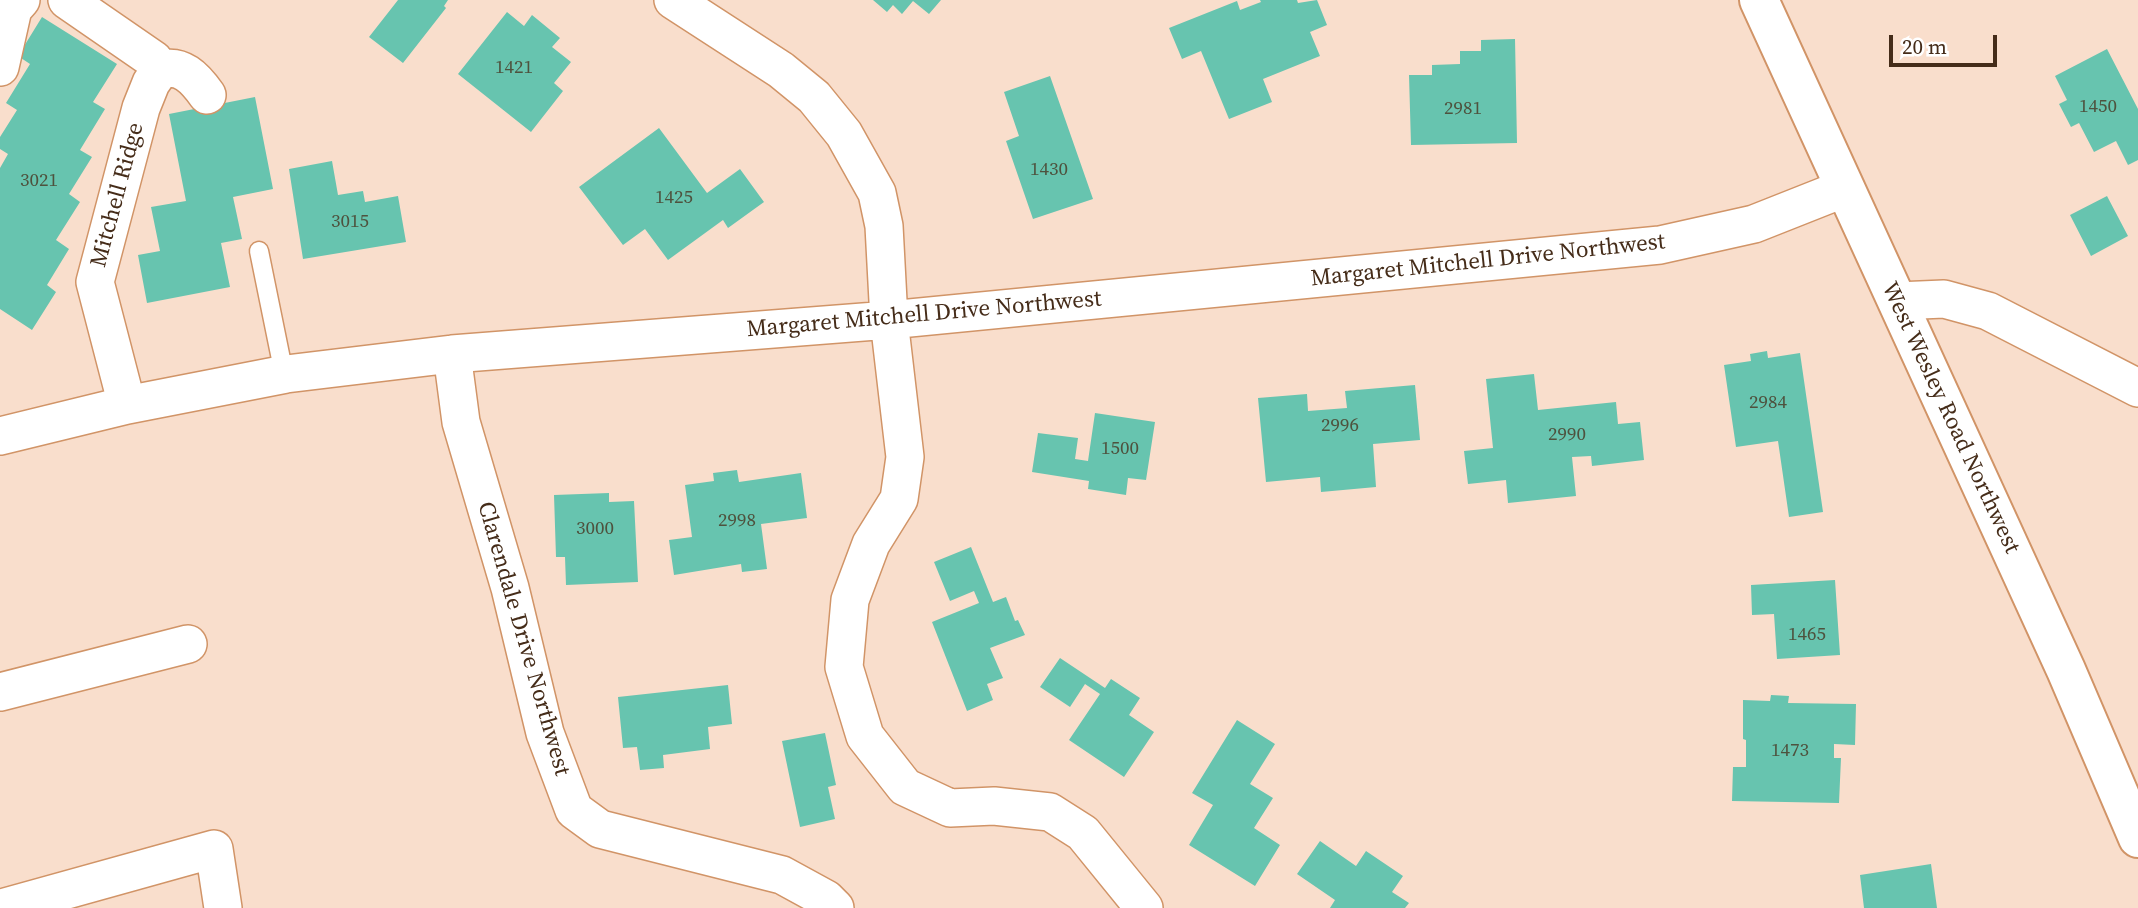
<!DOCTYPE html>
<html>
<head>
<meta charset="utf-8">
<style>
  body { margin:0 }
  #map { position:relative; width:2138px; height:908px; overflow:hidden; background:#f9decc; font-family:"Source Serif 4",serif }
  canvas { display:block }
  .scale { position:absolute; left:1889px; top:35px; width:108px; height:32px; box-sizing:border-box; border:4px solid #452c19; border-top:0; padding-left:9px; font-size:21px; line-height:24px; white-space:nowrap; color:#452c19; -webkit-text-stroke:5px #fff; paint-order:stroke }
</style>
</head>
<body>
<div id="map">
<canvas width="2138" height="908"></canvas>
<div class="scale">20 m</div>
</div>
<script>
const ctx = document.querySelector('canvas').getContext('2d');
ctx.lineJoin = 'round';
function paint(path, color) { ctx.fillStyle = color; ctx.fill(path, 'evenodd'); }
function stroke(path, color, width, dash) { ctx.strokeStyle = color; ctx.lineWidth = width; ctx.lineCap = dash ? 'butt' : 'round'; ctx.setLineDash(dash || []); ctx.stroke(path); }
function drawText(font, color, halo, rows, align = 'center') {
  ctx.font = font + ' "Source Serif 4",serif'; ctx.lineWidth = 5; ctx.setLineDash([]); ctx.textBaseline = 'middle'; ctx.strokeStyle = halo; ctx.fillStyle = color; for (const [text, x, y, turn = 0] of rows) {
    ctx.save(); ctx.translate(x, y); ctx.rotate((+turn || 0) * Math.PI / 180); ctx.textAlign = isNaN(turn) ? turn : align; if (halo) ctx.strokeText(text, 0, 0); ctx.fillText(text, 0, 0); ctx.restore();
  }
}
paint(new Path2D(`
  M 398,0 L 448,0 L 444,6 L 446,8 L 403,63 L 369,37 Z
  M 873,0 L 941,0 L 929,14 L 913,1 L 902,14 L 893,5 L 887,12 Z
  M 1260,0 L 1297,0 L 1298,3 L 1317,0 L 1327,25 L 1310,32 L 1320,56 L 1263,79 L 1272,102 L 1229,119 L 1201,51 L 1182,59 L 1169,28 L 1237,1 L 1240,10 L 1261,2 Z
  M 507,12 L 524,26 L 532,15 L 560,38 L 552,47 L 571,62 L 554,83 L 563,91 L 531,132 L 458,74 Z
  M 42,17 L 117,64 L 93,102 L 105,109 L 80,150 L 92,157 L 69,194 L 80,202 L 56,240 L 69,249 L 47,285 L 56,292 L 32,330 L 0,309 L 0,168 L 8,154 L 0,149 L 0,137 L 17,110 L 6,103 L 30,64 L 18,56 Z
  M 1515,39 L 1517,143 L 1411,145 L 1409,75 L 1432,75 L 1432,65 L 1460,64 L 1460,51 L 1481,51 L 1481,40 Z
  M 2107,49 L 2138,109 L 2138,160 L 2128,165 L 2116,141 L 2094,152 L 2079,123 L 2071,127 L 2059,104 L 2067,100 L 2055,76 Z
  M 1050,76 L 1093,199 L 1033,219 L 1006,141 L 1019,136 L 1004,92 Z
  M 255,97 L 273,189 L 233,197 L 242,239 L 221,243 L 230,287 L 147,303 L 138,255 L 160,251 L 151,207 L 186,201 L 169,114 Z
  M 659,128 L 707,193 L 740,169 L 764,202 L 728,228 L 723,220 L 668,260 L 645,229 L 623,245 L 579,187 Z
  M 332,161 L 338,195 L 363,191 L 365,202 L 398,196 L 406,242 L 303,259 L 289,169 Z
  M 2107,196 L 2128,236 L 2091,256 L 2070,215 Z
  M 1767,351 L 1768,358 L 1800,353 L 1823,512 L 1789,517 L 1778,441 L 1736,447 L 1724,365 L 1751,361 L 1750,354 Z
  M 1534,374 L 1538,410 L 1616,402 L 1618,424 L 1640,422 L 1644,460 L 1592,466 L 1591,456 L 1572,457 L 1576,496 L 1508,503 L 1506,480 L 1468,484 L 1464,451 L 1493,448 L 1486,379 Z
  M 1415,385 L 1420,440 L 1373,444 L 1376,487 L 1321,492 L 1320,477 L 1266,482 L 1258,398 L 1307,394 L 1308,411 L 1347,408 L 1345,391 Z
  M 1095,413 L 1155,422 L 1146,480 L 1128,478 L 1126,495 L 1088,489 L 1089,481 L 1032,472 L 1038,433 L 1078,438 L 1075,459 L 1088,461 Z
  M 737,470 L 739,482 L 801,473 L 807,518 L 761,524 L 767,569 L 742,572 L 741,564 L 674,575 L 669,540 L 692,537 L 685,485 L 714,481 L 713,473 Z
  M 609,493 L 609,502 L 634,501 L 638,582 L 566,585 L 565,557 L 556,557 L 554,495 Z
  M 971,547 L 993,602 L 1006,597 L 1015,621 L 1018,620 L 1025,635 L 990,648 L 1003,678 L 987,684 L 993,700 L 967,711 L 932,622 L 979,603 L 974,591 L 950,601 L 934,562 Z
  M 1835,580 L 1840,655 L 1777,659 L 1774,614 L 1752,615 L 1751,585 Z
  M 1060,658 L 1105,688 L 1111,679 L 1140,698 L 1129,715 L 1154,732 L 1124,777 L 1069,740 L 1100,694 L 1085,684 L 1070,707 L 1040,687 Z
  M 728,685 L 732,724 L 708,727 L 710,749 L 663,755 L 664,768 L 640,770 L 637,747 L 623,748 L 618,697 Z
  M 1771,695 L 1789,696 L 1788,703 L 1856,704 L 1855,745 L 1834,744 L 1834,758 L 1841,758 L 1839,803 L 1732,801 L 1733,767 L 1746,767 L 1746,740 L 1743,739 L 1743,700 L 1770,701 Z
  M 1237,720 L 1275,744 L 1250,784 L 1273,798 L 1254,828 L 1280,845 L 1255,886 L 1189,845 L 1213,805 L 1192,793 Z
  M 825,733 L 836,785 L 828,787 L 835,819 L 800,827 L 782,741 Z
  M 1320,841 L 1356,866 L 1366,851 L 1403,876 L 1392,892 L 1409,903 L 1405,908 L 1330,908 L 1335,900 L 1297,874 Z
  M 1931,864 L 1937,908 L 1864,908 L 1860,875 Z`), '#67c4af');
const lane = new Path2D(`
  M 259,251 L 284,374`);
const street = new Path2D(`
  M 67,0 L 154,60 L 160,70
  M 673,0 L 781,70 L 814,97 L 844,134 L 877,193 L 884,226 L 889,320 L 905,457 L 899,499 L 871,544 L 850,600 L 844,667 L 865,736 L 905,787 L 950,808 L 994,806 L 1050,812 L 1083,833 L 1144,908
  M 0,67 L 13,9 L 21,0
  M 1897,301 L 1944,299 L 1988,311 L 2138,388
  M 452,354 L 461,422 L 510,588 L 545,733 L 574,810 L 600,829 L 782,875 L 826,899 L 835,908
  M 127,405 L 95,282 L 141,108 L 151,83 L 160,70 C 181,63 195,78 207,95
  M 0,436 L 127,405 L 286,374 L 452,354 L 889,320 L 1660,245 L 1754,224 L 1845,188
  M 0,692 L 188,644
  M 2,908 L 214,849 L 223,908`);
const secondary = new Path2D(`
  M 1759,0 L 2066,670 L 2138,838`);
stroke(lane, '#d19467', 21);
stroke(street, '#d19467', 40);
stroke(secondary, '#d19467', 42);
stroke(lane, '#fff', 18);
stroke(street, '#fff', 37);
stroke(secondary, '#fff', 38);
drawText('19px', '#4e523e', null, [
  ["1421",514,68],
  ["1450",2098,107],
  ["2981",1463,109],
  ["1430",1049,170],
  ["3021",39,181],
  ["1425",674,198],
  ["3015",350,222],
  ["2984",1768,403],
  ["2996",1340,426],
  ["2990",1567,435],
  ["1500",1120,449],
  ["2998",737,521],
  ["3000",595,529],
  ["1465",1807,635],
  ["1473",1790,751]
]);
drawText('23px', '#452c19', '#fff', [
  ["Mitchell Ridge",118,195,-75],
  ["Margaret Mitchell Drive Northwest",1488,261,-6],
  ["Margaret Mitchell Drive Northwest",924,315,-5],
  ["West Wesley Road Northwest",1950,418,65],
  ["Clarendale Drive Northwest",523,639,74]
]);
</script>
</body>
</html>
